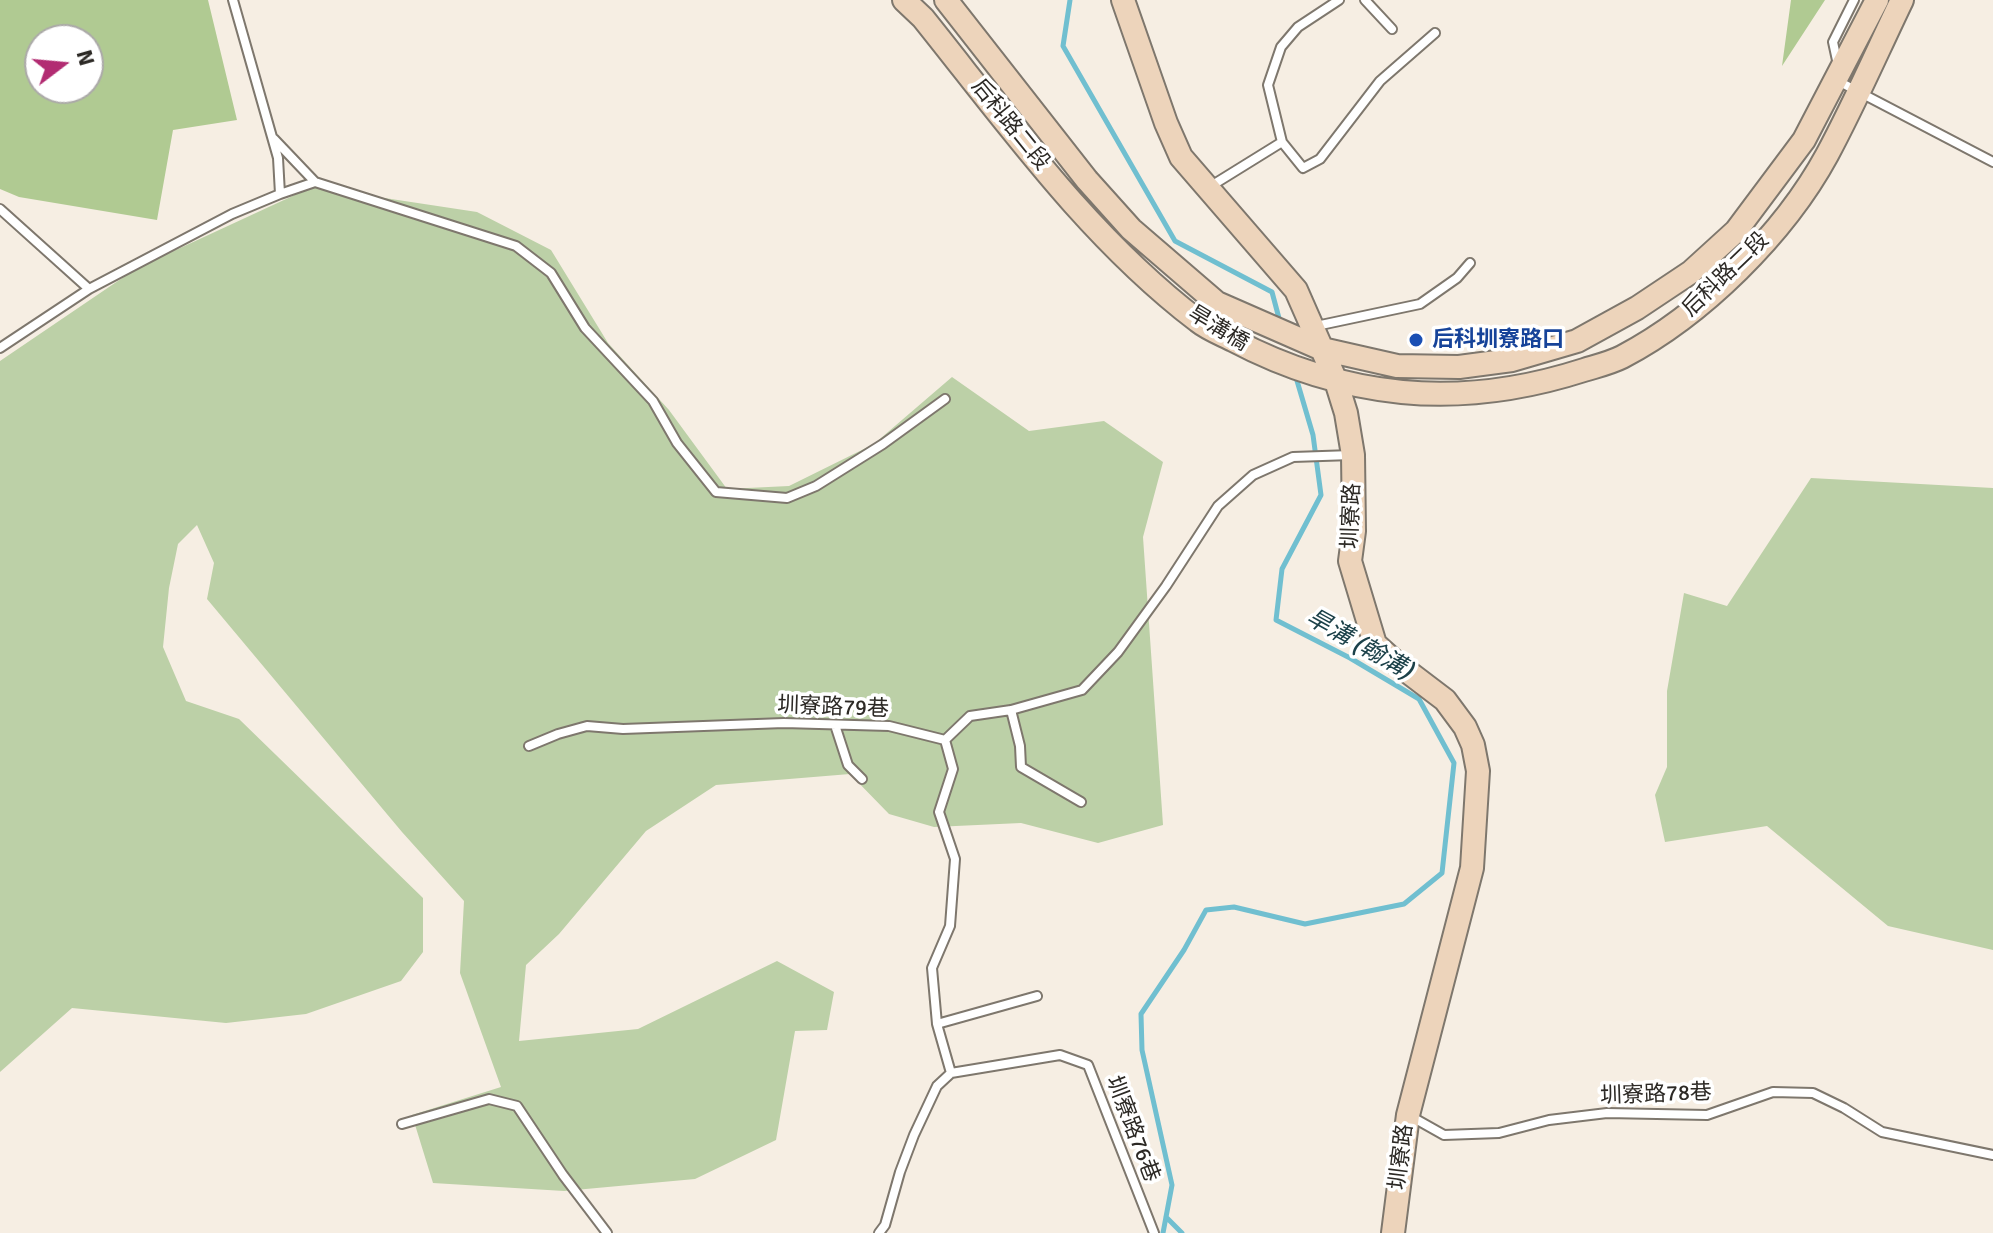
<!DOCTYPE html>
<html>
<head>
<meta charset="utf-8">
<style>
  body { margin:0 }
  #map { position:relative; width:1993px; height:1233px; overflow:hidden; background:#f6eee3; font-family:Signika,sans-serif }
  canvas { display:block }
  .north { position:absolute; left:24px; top:24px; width:80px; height:80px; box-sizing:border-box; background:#fff; border:2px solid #aba9a8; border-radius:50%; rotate:74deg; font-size:22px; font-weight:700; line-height:32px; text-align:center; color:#2c2925 }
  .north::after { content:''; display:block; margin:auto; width:28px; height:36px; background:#b22c72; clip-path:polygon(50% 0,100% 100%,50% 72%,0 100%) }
</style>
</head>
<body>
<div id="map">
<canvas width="1993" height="1233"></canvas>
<div class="north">N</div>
</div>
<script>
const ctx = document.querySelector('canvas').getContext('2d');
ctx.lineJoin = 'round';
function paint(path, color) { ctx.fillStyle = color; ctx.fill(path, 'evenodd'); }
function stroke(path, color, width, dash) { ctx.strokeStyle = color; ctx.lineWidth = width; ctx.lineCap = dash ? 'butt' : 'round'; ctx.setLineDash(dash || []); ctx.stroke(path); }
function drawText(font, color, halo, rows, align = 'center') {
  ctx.font = font + ' Signika,"Noto Sans TC",sans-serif'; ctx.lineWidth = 7; ctx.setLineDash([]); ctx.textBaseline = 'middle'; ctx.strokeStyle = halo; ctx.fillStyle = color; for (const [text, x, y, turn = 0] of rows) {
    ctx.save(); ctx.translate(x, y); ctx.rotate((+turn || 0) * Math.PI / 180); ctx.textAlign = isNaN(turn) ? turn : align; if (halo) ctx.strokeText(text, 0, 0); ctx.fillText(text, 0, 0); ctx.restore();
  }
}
paint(new Path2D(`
  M 312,187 L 477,212 L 551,250 L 608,343 L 669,410 L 727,489 L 789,486 L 874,444 L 952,377 L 1029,431 L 1104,421 L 1163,462 L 1143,537 L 1163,825 L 1098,843 L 1021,823 L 934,827 L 889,814 L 850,774 L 716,785 L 646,831 L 559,934 L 526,965 L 519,1041 L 638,1029 L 777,961 L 834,992 L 827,1030 L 795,1031 L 776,1140 L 695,1179 L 564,1191 L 433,1183 L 412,1115 L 501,1087 L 460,973 L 464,901 L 402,832 L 207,599 L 214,563 L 197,525 L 178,544 L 169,588 L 163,647 L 186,701 L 239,719 L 423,898 L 423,952 L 401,981 L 306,1014 L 226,1023 L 72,1008 L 0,1072 L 0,361 L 137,268 Z
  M 1811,478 L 1993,488 L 1993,950 L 1888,926 L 1767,826 L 1665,842 L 1655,795 L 1667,767 L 1667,691 L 1684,593 L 1727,606 Z`), '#bcd0a7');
paint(new Path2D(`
  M 0,0 L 208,0 L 237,120 L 173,130 L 157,220 L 19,197 L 0,189 ZM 88,40 L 88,88 L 40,88 L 40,40 Z
  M 1791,0 L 1825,0 L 1782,66 Z`), '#b0ca92');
stroke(new Path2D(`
  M 1070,0 L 1063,46 L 1175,241 L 1272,292 L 1280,322
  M 1166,1217 L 1182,1233
  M 1163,1233 L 1172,1185 L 1142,1050 L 1141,1014 L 1184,950 L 1206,910 L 1234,907 L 1305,924 L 1404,904 L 1442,873 L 1454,763 L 1419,699 L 1350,658 L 1276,620 L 1282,569 L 1321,495 L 1313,435 L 1295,374`), '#70bfd0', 5);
const lane = new Path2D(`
  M 1365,0 L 1392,29
  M 1838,65 L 1833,42 L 1854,0
  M 1836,80 L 1993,162
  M 274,139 L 315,182
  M 1282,142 L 1268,85 L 1281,47 L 1298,27 L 1339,0
  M 1211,186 L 1282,142 L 1303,168 L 1320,159 L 1380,81 L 1435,33
  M 280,194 L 315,182 L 516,246 L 551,273 L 585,328 L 653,401 L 677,443 L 716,492 L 787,498 L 816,486 L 883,444 L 945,399
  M 0,209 L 89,289 L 232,214 L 280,194 L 278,158 L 233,0
  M 1316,326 L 1420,304 L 1457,278 L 1470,263
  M 0,348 L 89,289
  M 1011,710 L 1020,746 L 1021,767 L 1081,802
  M 835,725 L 848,765 L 862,779
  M 945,740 L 953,769 L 939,812 L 955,859 L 950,926 L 932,968 L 937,1024 L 951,1073
  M 529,746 L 558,734 L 587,726 L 623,729 L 784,723 L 889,726 L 945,740 L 970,716 L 1011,710 L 1082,690 L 1118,652 L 1166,586 L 1218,506 L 1253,475 L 1293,457 L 1352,455
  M 937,1024 L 1037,996
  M 1412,1117 L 1444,1135 L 1499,1133 L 1549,1120 L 1607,1113 L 1707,1115 L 1773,1092 L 1813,1093 L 1844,1108 L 1882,1132 L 1993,1155
  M 402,1124 L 489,1099 L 517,1106 L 563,1175 L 607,1233
  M 879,1233 L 885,1225 L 900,1172 L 914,1135 L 937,1086 L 951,1073 L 1060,1055 L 1088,1065 L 1154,1233`);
const secondary = new Path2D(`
  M 904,0 L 923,18 C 1008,124 1089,238 1198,321 C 1208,329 1221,334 1233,340 C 1286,368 1342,386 1402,392 C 1465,398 1525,389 1584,370 C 1597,366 1610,363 1622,357 C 1702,315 1784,234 1827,155 C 1854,105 1877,52 1902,0
  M 946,0 L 1087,180 L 1131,229 L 1217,303 L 1322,349 L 1397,366 L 1459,367 L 1512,360 L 1577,341 L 1637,308 L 1691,272 L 1736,231 L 1804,140 L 1877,0
  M 1123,0 L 1166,123 L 1181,157 L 1296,290 L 1336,381 L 1346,413 L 1353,455 L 1354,531 L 1350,561 L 1375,644 L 1395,662 L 1445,700 L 1465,727 L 1473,745 L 1478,771 L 1472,868 L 1408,1115 L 1393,1233`);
stroke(lane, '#7e776d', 12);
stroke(secondary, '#7e776d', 26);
stroke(lane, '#fff', 8);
stroke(secondary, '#edd4bb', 22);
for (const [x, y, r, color] of [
  [1416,340,8,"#1a4fb4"]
]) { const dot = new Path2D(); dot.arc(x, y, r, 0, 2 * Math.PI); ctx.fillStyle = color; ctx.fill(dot); stroke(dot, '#fff', 3); }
drawText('22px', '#2c2925', '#fff', [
  ["后科路二段",1010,125,51],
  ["后科路二段",1726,275,-44],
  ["旱溝橋",1218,329,31],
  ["圳寮路",1352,516,-88],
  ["圳寮路79巷",833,708,2],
  ["圳寮路78巷",1656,1095,-2],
  ["圳寮路76巷",1132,1129,69],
  ["圳寮路",1402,1157,-83]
]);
drawText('bold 22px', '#164399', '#fff', [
  ["后科圳寮路口",1432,340]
], 'left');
drawText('italic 24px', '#1c4149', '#fff', [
  ["旱溝 (翰溝)",1359,645,29]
]);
</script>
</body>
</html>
